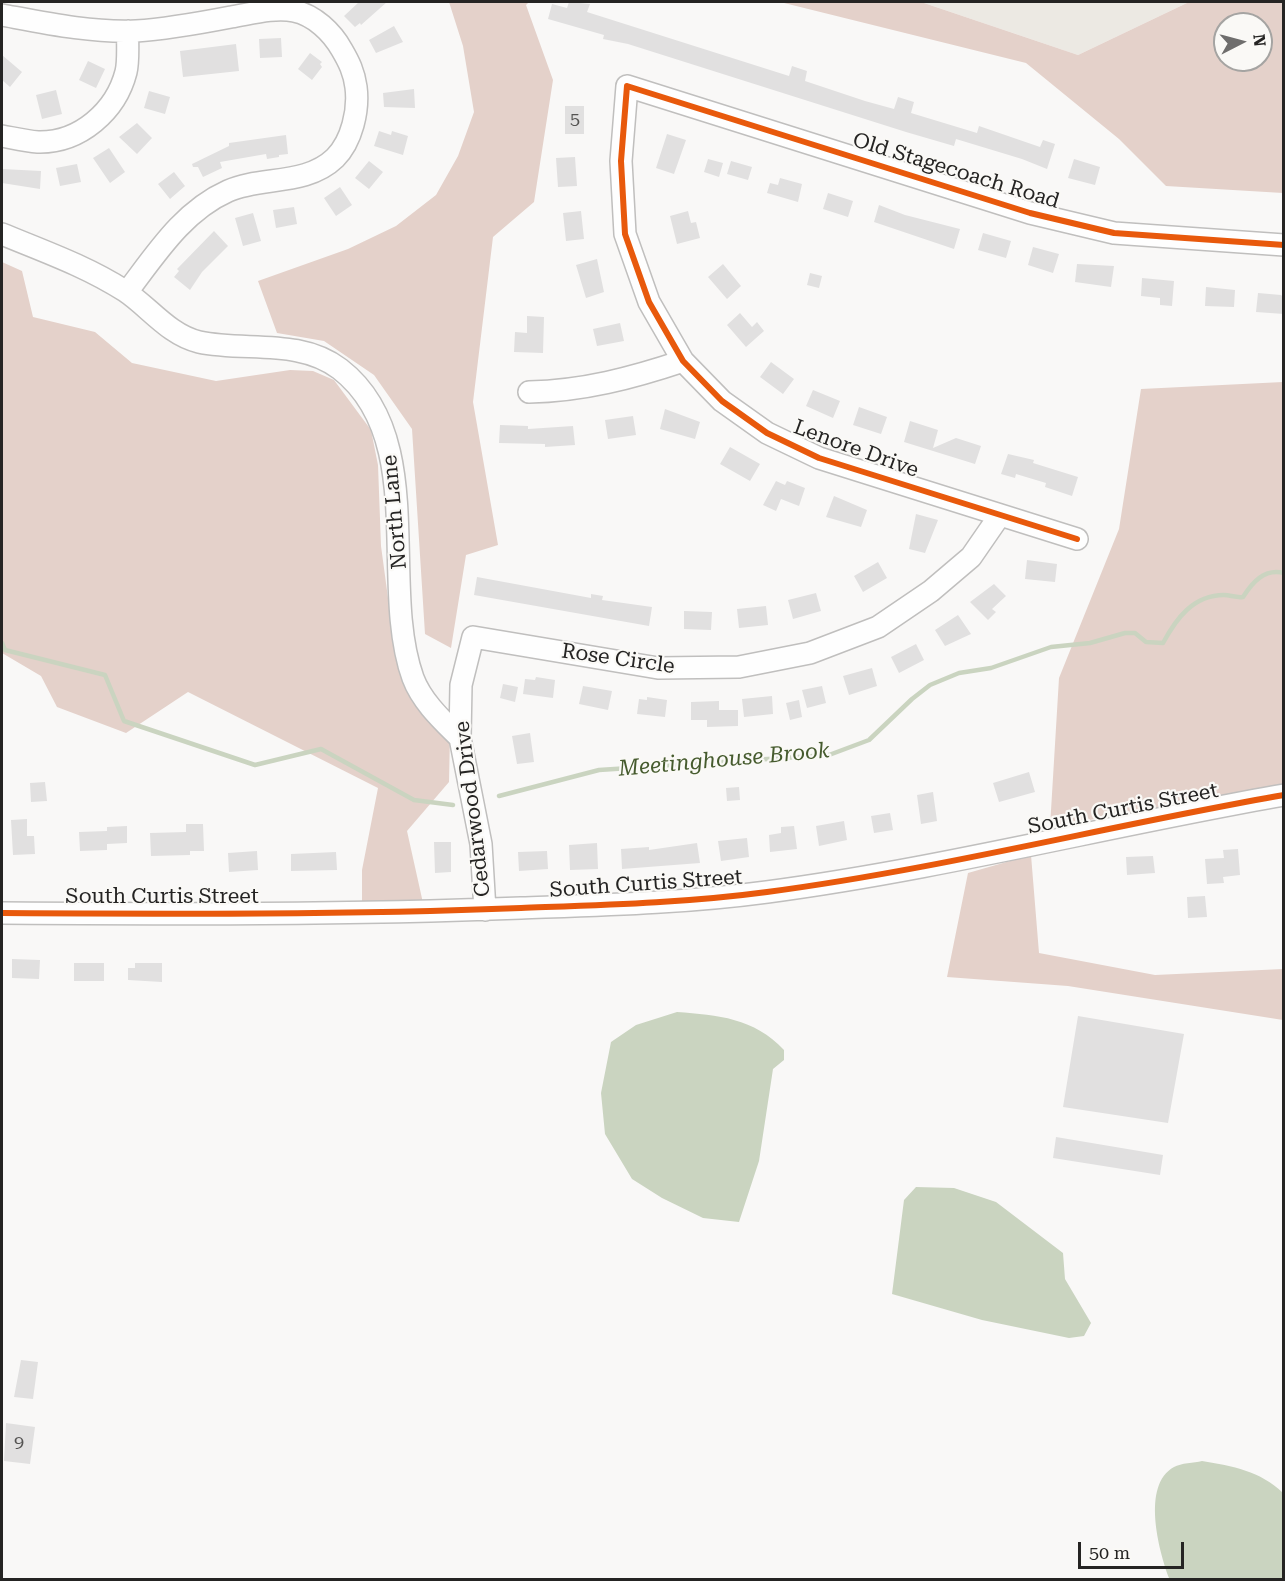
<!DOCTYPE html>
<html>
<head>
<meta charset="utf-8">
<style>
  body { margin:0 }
  #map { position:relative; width:1285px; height:1581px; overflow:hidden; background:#f9f8f7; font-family:"Roboto Serif",serif }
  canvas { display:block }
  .frame { position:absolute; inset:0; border:3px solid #252423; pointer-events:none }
  .north { position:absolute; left:1213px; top:12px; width:60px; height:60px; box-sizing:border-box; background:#faf9f6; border:2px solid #a5a4a2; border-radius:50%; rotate:84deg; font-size:16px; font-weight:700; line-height:24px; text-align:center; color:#252423 }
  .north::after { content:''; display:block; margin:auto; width:21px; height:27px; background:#6f6e6d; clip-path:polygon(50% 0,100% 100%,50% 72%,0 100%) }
  .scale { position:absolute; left:1078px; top:1542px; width:106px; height:27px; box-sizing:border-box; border:3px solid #252423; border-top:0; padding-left:8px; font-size:18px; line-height:21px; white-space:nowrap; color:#252423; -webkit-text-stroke:4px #faf9f6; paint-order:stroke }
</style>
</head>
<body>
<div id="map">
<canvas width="1285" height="1581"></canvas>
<div class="frame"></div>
<div class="north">N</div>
<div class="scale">50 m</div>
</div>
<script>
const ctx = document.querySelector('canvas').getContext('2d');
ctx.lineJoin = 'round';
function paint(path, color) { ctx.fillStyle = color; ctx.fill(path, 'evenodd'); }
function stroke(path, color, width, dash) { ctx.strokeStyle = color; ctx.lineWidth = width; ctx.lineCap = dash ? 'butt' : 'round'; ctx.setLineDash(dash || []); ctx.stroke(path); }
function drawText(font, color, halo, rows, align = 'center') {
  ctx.font = font + ' "Roboto Serif",serif'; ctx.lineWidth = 4.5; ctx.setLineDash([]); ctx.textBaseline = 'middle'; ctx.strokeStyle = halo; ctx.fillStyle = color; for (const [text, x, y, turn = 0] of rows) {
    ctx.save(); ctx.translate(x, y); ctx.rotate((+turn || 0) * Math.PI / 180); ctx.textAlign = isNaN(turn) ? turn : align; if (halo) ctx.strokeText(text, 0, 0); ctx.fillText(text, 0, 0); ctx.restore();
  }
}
paint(new Path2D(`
  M 921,2 L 1189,2 L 1078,55 Z`), '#ece9e3');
paint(new Path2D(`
  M 449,2 L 529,2 L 526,5 L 553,80 L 534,202 L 493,237 L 473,402 L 498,545 L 466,555 L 451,648 L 425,634 L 412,429 L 374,375 L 324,341 L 277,333 L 258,281 L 348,249 L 396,226 L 436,195 L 458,156 L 474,112 L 463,46 Z
  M 780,2 L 921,2 L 1078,55 L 1189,2 L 1283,2 L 1283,193 L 1166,186 L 1119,139 L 1026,63 ZM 1225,24 L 1261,24 L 1261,60 L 1225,60 Z
  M 2,262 L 22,271 L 33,317 L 95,332 L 132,363 L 216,381 L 290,370 L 313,371 L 334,380 L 371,430 L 378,465 L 381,546 L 395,650 L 410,687 L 450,735 L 449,782 L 407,831 L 423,903 L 362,907 L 362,870 L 378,788 L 188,692 L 126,733 L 57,707 L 41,676 L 2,653 Z
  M 1283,382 L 1283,786 L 1050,827 L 1059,678 L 1119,529 L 1141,389 Z
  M 1031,855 L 1039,953 L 1155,975 L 1283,969 L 1283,1020 L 1068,986 L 947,977 L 968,873 Z`), '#e4d1ca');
paint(new Path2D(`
  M 677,1012 C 718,1015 754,1018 784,1050 L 784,1060 L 773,1069 L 759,1161 L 739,1222 L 703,1218 L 662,1198 L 632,1179 L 605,1134 L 601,1093 L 611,1042 L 636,1025 Z
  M 916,1187 L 954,1188 L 996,1202 L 1063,1253 L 1065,1279 L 1091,1323 L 1084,1336 L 1069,1338 L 982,1320 L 892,1294 L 904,1200 Z
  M 1202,1461 C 1233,1466 1260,1471 1283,1493 L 1283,1579 L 1169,1578 C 1159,1551 1141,1485 1174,1467 C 1181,1463 1194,1463 1202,1461 Z`), '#cad4c0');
stroke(new Path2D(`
  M 2,643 L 5,650 L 105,675 L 124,721 L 255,765 L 321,749 L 414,800 L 453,805
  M 499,796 L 599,770 L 829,755 L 869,740 L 912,699 L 930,685 L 959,673 L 991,668 L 1051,647 L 1090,643 L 1125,633 L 1135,633 L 1146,642 L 1163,643 C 1176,619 1193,595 1224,595 C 1230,595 1236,598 1243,597 C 1252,583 1264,568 1284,573`), '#cad4c0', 4.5);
paint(new Path2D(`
  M 359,2 L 387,2 L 361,25 L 360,23 L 355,27 L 344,16 Z
  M 569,2 L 590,4 L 587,12 L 789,76 L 792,66 L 807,71 L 805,81 L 865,101 L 894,109 L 898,97 L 914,102 L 911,113 L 977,133 L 979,126 L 1040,147 L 1043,140 L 1055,144 L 1047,169 L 1022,159 L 956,139 L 954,146 L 906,132 L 628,44 L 603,39 L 604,35 L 548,19 L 552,4 L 567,8 Z
  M 394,26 L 403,42 L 376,53 L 369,40 Z
  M 281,38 L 282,57 L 260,58 L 259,39 Z
  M 236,44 L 239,71 L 183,77 L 180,51 Z
  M 310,53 L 322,62 L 320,64 L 322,67 L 312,80 L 298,69 Z
  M 2,55 L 22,72 L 10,87 L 2,80 Z
  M 88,61 L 105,69 L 96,88 L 79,80 Z
  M 414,89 L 415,108 L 384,107 L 383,93 Z
  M 56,90 L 62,114 L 42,119 L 36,95 Z
  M 149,91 L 170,97 L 165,114 L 144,108 Z
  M 565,106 L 584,106 L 584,134 L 565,134 Z
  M 137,123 L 152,138 L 137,154 L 119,137 Z
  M 379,131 L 391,135 L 392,131 L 408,136 L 403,155 L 374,146 Z
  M 667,134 L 686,140 L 674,174 L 656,168 Z
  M 286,135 L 288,154 L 279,155 L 279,157 L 267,159 L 266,154 L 220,162 L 222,168 L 203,177 L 198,167 L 193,167 L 192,164 L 229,146 L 229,143 Z
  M 109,148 L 125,172 L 110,183 L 93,158 Z
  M 575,157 L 577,186 L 558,187 L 556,158 Z
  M 708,159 L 723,163 L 719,177 L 704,172 Z
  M 1074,159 L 1100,167 L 1095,185 L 1068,178 Z
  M 369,161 L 383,172 L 369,189 L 355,178 Z
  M 731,161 L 752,167 L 748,180 L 727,174 Z
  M 77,164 L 81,182 L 60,186 L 56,168 Z
  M 2,169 L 41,171 L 40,189 L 2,183 Z
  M 174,172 L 185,186 L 170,199 L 158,184 Z
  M 780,178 L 802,184 L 798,202 L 767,193 L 770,183 L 778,185 Z
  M 340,187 L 352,205 L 336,216 L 324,198 Z
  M 828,193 L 853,201 L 848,217 L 823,209 Z
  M 879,205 L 905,215 L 960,229 L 954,249 L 874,222 Z
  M 294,207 L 297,224 L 276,228 L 273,210 Z
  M 581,211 L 584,239 L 566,241 L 563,213 Z
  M 688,211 L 691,223 L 696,222 L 700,238 L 677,244 L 670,216 Z
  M 253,213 L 261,241 L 243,246 L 235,218 Z
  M 214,231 L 228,246 L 202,272 L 190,290 L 174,277 L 179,271 L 177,269 Z
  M 983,233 L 1011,241 L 1006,258 L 978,250 Z
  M 1033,247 L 1059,254 L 1053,273 L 1028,265 Z
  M 597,259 L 604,292 L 586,298 L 576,265 Z
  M 723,264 L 741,286 L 727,299 L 708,277 Z
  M 1077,264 L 1114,266 L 1111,287 L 1075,282 Z
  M 810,273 L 822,276 L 819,288 L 807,285 Z
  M 1142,278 L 1174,281 L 1172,306 L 1160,305 L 1160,298 L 1141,296 Z
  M 1206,287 L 1235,290 L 1234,307 L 1205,306 Z
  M 1258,293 L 1281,295 L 1284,298 L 1284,314 L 1256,312 Z
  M 740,313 L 752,327 L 757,322 L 764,331 L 746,347 L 727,325 Z
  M 527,316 L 544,317 L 543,353 L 514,352 L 515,332 L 527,333 Z
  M 620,323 L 624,341 L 597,346 L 593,329 Z
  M 771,362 L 794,379 L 783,394 L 760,377 Z
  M 813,390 L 840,401 L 833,418 L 806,406 Z
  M 859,407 L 887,417 L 881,434 L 853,425 Z
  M 665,409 L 700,422 L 695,439 L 660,429 Z
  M 633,416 L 636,435 L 608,439 L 605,420 Z
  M 910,421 L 938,430 L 933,448 L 956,438 L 981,446 L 975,464 L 904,442 Z
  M 500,425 L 528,426 L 528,429 L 573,426 L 575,445 L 545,447 L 545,444 L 499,443 Z
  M 730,447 L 760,464 L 750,481 L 720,464 Z
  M 1008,454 L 1034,460 L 1033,463 L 1078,477 L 1072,496 L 1045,487 L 1046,483 L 1016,474 L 1015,478 L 1001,474 Z
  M 776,481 L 785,485 L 787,481 L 805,488 L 799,506 L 781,499 L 776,511 L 763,505 Z
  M 834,496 L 867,510 L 861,527 L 826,517 Z
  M 916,514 L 938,520 L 925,553 L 909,549 Z
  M 1027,560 L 1057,564 L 1055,582 L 1025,579 Z
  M 878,562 L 887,578 L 863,592 L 854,576 Z
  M 477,577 L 591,598 L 591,594 L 603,596 L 602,600 L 652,607 L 649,626 L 474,595 Z
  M 994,584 L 1006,596 L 992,609 L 996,612 L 988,620 L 970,602 Z
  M 816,593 L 821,611 L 793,619 L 788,600 Z
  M 766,606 L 768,625 L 739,628 L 737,609 Z
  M 684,611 L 712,612 L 711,630 L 684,629 Z
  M 958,615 L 971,634 L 945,646 L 935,630 Z
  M 916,644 L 924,660 L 899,673 L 891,657 Z
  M 872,668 L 877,686 L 849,695 L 843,676 Z
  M 536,677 L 555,680 L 553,698 L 523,694 L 525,679 L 535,680 Z
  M 503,684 L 518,687 L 515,702 L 500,698 Z
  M 583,686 L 612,691 L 608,710 L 579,704 Z
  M 822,686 L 826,703 L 807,708 L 802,690 Z
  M 772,696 L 773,714 L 744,717 L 742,699 Z
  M 647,697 L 667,700 L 665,717 L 637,714 L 639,699 L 647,700 Z
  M 799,700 L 802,717 L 790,720 L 786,703 Z
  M 719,701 L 719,710 L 738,710 L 738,726 L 707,727 L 707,720 L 691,720 L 691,702 Z
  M 530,733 L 534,762 L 517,764 L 512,736 Z
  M 1029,772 L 1035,792 L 999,802 L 993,783 Z
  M 45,782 L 47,801 L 31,802 L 30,783 Z
  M 739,787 L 740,800 L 727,801 L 726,788 Z
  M 933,792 L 937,821 L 921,824 L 917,795 Z
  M 890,813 L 893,830 L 874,833 L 871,816 Z
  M 27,819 L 27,836 L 34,836 L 35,854 L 13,855 L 11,820 Z
  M 844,821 L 847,840 L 819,846 L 816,826 Z
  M 186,824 L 203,824 L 204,851 L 190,851 L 190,855 L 151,856 L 150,833 L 186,832 Z
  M 127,826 L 127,843 L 107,844 L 107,850 L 80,851 L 79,832 L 107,831 L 107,827 Z
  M 794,826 L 797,849 L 770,852 L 769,835 L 781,833 L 781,827 Z
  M 747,838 L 749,857 L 721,861 L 718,841 Z
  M 434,842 L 451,842 L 451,872 L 435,873 Z
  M 597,843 L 598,869 L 570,870 L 569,845 Z
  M 697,843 L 700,863 L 622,869 L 621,849 L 649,847 L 649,850 Z
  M 1238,849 L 1240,875 L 1223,877 L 1224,883 L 1207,884 L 1205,859 L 1224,858 L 1223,850 Z
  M 257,851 L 258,870 L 229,872 L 228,853 Z
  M 547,851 L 548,869 L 519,871 L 518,852 Z
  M 336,852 L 337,870 L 291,871 L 291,854 Z
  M 1153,856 L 1155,873 L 1127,875 L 1126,857 Z
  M 1205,896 L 1207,917 L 1188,918 L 1187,897 Z
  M 12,959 L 40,960 L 39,979 L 12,978 Z
  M 74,963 L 104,963 L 104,981 L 74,981 Z
  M 135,963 L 162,963 L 162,982 L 128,980 L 128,968 L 135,968 Z
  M 1078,1016 L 1184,1034 L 1168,1123 L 1063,1107 Z
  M 1056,1137 L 1163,1155 L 1160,1175 L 1053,1158 Z
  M 21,1360 L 38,1362 L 33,1399 L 14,1397 Z
  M 6,1423 L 35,1427 L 30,1464 L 4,1461 Z`), '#e1e0e0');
const minor = new Path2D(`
  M 2,15 C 45,23 92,33 136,31 C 168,29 200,23 231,17 C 250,14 274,7 294,11 C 314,15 332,32 342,50 C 349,62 354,72 356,87 C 359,110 352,141 335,158 C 306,186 261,176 228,191 C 183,211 156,254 127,292
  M 2,136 C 13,138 26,141 38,142 C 80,143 116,111 126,72 C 129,60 127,44 128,31
  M 2,234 C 43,251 86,266 125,291 C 149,307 169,335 199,342 C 246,352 299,338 340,369 C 429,438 379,584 413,678 C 422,702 443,721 460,738
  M 529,392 C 583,391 632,378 683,361
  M 1077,539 L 819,458 L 767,433 L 722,401 L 683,361 L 649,302 L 625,234 L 621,161 L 627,86 L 1030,213 L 1114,233 L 1284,245
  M 485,910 L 481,844 L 460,738 L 461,685 L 473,637 L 658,668 L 739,667 L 810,653 L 878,627 L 931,591 L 971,557 L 1000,515
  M 2,913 C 175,914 348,915 521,908 C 603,905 685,903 767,892 C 941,869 1111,825 1284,795`);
stroke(minor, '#c0bfbe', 24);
stroke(minor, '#fefefe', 21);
stroke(new Path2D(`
  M 1077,539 L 819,458 L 767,433 L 722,401 L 683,361 L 649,302 L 625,234 L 621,161 L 627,86 L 1030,213 L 1114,233 L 1284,245
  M 2,913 C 175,914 348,915 521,908 C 603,905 685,903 767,892 C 941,869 1111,825 1284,795`), '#e8590c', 6);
drawText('18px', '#545352', null, [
  ["5",575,120],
  ["9",19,1443]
]);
drawText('21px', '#252423', '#faf9f6', [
  ["Old Stagecoach Road",956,171,17],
  ["Lenore Drive",856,449,20],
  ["North Lane",395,512,-95],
  ["Rose Circle",618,659,8],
  ["Cedarwood Drive",473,809,-97],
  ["South Curtis Street",1123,809,-11],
  ["South Curtis Street",646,884,-4],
  ["South Curtis Street",162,897]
]);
drawText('italic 22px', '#465b2e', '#faf9f6', [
  ["Meetinghouse Brook",724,760,-5]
]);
</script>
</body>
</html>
